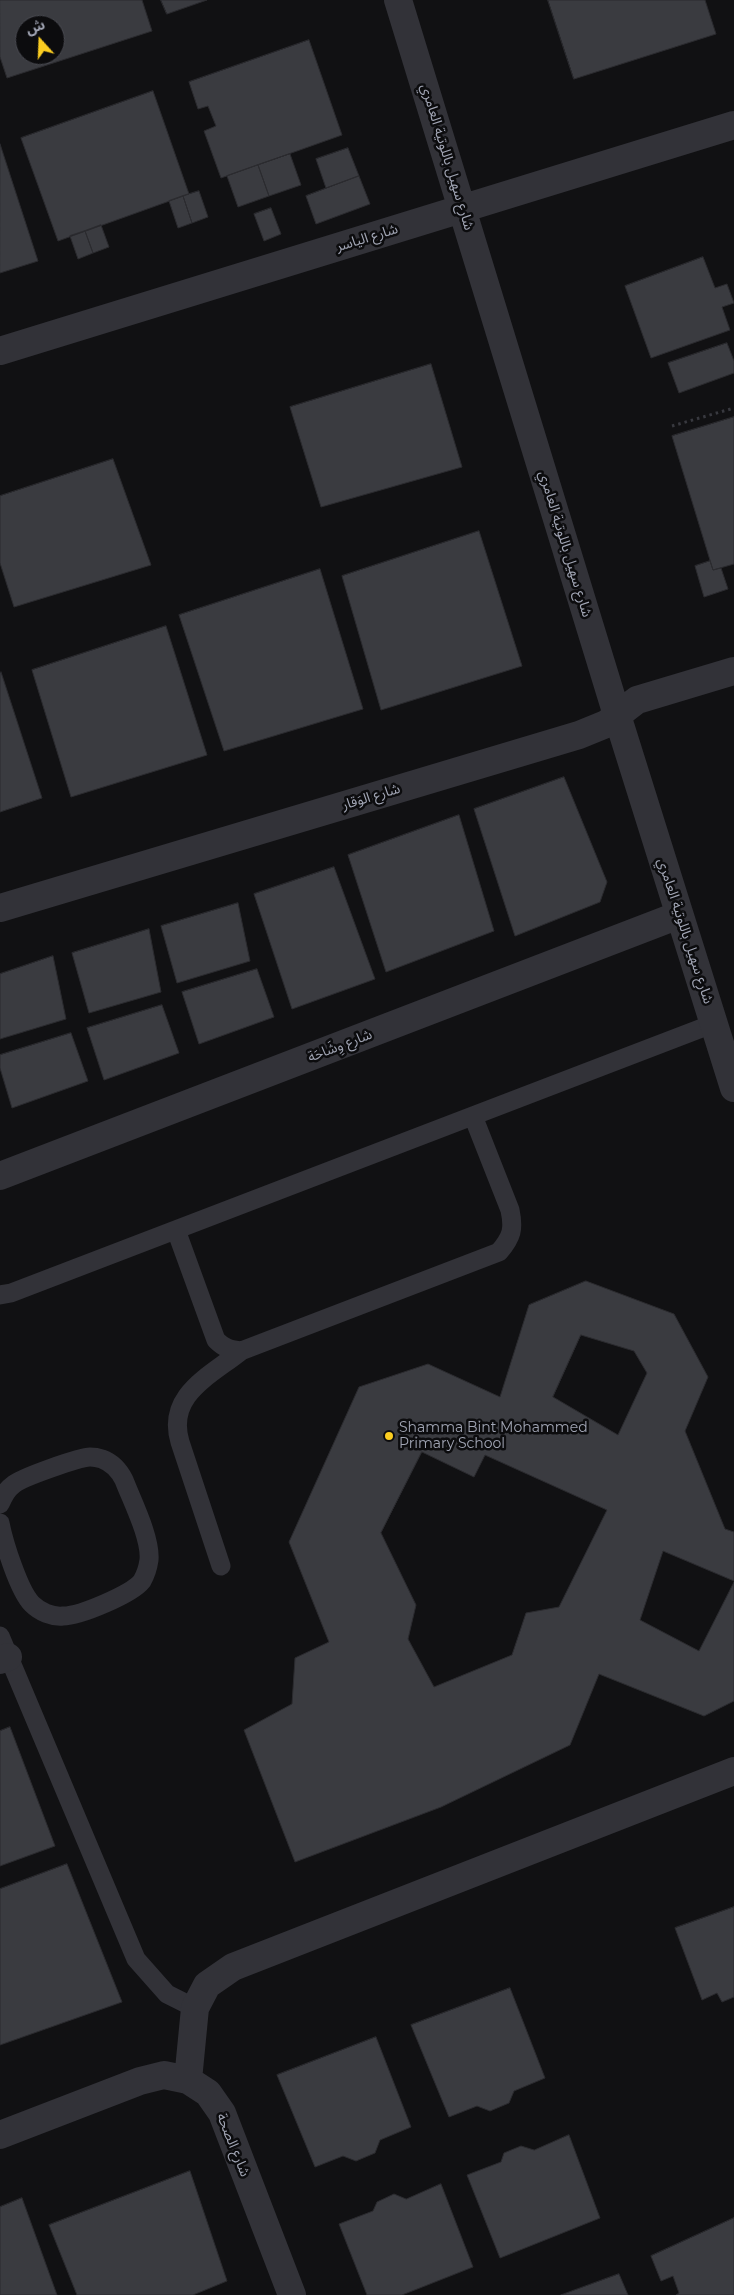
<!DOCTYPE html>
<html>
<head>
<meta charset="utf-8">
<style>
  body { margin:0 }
  #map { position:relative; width:734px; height:2295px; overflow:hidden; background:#111113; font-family:Montserrat,"Noto Sans Arabic",sans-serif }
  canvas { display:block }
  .north { position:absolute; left:15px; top:15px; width:50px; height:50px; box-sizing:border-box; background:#0c0c0e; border:1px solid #484950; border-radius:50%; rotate:340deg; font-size:14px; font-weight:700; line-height:20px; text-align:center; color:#a1a5b4 }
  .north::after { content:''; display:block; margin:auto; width:18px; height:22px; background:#fbcd21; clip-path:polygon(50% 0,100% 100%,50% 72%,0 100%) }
</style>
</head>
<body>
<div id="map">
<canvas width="734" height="2295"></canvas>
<div class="north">ش</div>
</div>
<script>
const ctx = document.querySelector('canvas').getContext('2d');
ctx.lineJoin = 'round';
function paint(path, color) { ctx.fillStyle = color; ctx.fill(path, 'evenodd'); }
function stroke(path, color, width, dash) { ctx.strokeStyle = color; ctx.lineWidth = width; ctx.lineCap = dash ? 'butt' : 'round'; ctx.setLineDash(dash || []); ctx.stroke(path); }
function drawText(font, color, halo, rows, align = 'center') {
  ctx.font = font + ' Montserrat,"Noto Sans Arabic",sans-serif'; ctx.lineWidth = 5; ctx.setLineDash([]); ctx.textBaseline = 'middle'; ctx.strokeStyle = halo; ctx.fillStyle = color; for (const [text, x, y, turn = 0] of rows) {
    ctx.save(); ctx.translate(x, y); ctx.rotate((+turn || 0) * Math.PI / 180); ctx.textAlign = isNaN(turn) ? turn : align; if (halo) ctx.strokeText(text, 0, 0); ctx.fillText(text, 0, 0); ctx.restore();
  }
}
const building = new Path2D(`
  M 0,0 L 142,0 L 152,31 L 7,78 L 0,57 ZM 25,25 L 55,25 L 55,55 L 25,55 Z
  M 161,0 L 207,0 L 167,14 Z
  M 548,0 L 705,0 L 716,34 L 574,79 Z
  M 309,40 L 342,135 L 221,178 L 204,131 L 216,126 L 208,106 L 198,109 L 189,82 Z
  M 153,91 L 189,194 L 58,241 L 21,138 Z
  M 0,144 L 38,261 L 0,273 Z
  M 348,148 L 359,176 L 326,188 L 316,159 Z
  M 290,154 L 301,185 L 269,196 L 258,165 Z
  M 258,165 L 269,196 L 238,207 L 227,176 Z
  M 359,176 L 370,204 L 316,224 L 306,196 Z
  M 199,191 L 208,217 L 192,223 L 183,196 Z
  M 183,196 L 192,223 L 178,228 L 169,201 Z
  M 271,208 L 281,234 L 264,241 L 254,214 Z
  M 101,225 L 109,247 L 93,253 L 85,231 Z
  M 85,231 L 93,253 L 78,259 L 70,236 Z
  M 703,257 L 715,288 L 727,284 L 734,303 L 722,307 L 730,330 L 651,358 L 625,286 Z
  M 727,343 L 734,361 L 734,373 L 679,393 L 668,363 Z
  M 431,364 L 462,467 L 321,507 L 290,407 Z
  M 734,417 L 734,564 L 713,570 L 672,436 Z
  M 113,459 L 151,565 L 14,607 L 0,563 L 0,496 Z
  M 479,531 L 522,666 L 381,710 L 342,576 Z
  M 710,561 L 713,570 L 721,568 L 728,589 L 704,597 L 695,566 Z
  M 320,569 L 363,709 L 224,751 L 179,615 Z
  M 166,626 L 207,755 L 71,797 L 32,670 Z
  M 1,672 L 42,798 L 0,812 L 0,673 Z
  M 564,777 L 607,882 L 600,902 L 515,936 L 474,809 Z
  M 459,815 L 494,931 L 386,972 L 348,855 Z
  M 334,867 L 375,979 L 292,1009 L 254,894 Z
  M 238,903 L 250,961 L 177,983 L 161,926 Z
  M 149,929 L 161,992 L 89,1013 L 72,953 Z
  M 53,956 L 66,1019 L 0,1039 L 0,974 Z
  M 257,969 L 274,1017 L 199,1044 L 182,992 Z
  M 162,1005 L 179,1053 L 104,1080 L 87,1028 Z
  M 71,1033 L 88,1081 L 12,1108 L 0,1068 L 0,1055 Z
  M 586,1281 L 674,1314 L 708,1377 L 685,1431 L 725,1529 L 734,1532 L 734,1581 L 663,1551 L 640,1620 L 699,1651 L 734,1582 L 734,1701 L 704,1716 L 599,1674 L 570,1745 L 441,1807 L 295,1862 L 244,1730 L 292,1704 L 295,1658 L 329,1642 L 289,1542 L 359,1387 L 428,1364 L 500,1397 L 529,1305 ZM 581,1335 L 634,1351 L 647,1373 L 618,1435 L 553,1397 ZM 422,1452 L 474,1477 L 485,1455 L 607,1510 L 559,1607 L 526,1613 L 512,1655 L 434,1687 L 408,1639 L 416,1605 L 381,1533 Z
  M 10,1727 L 55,1846 L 0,1866 L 0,1731 Z
  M 67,1864 L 122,2002 L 0,2045 L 0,1889 Z
  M 734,1907 L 734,1997 L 722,2002 L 717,1993 L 702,2000 L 675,1928 Z
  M 510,1988 L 545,2078 L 514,2091 L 509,2103 L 490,2111 L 477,2106 L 449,2117 L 411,2025 Z
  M 376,2037 L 411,2127 L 380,2140 L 375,2153 L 356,2161 L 343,2156 L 315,2167 L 277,2075 Z
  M 569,2135 L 600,2218 L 500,2258 L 467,2175 L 501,2162 L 504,2153 L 521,2146 L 534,2150 Z
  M 190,2171 L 227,2281 L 193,2295 L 77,2295 L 49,2225 Z
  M 441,2184 L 473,2267 L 402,2295 L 367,2295 L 339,2224 L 373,2211 L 377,2202 L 394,2194 L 406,2199 Z
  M 22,2198 L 57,2295 L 0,2295 L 0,2207 Z
  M 734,2218 L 734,2295 L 676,2295 L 679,2293 L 673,2276 L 661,2281 L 651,2256 Z
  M 619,2274 L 628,2295 L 561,2295 Z`);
paint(building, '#3a3b40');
stroke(building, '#2b2b2f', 1);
stroke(new Path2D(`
  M 672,426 L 734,408`), '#38393f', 3, [2.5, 4]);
stroke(new Path2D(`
  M 176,1230 L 216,1340 C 224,1348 230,1350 241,1351 L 499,1252 C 512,1237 514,1229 510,1210 L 473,1116
  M 0,1295 L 11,1293 L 715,1023
  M 0,1504 C 3,1497 6,1490 13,1485 C 20,1478 80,1457 90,1457 C 94,1457 99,1458 102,1459 C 113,1463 119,1470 124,1480 C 132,1501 151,1538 149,1560 C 148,1567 146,1574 142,1581 C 132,1594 80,1616 63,1616 C 52,1617 40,1612 32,1604 C 19,1591 4,1543 0,1523
  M 221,1566 L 180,1442 C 166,1395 210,1376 241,1351
  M 0,1636 L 136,1959 L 167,1994 L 195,2008`), '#323238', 19);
stroke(new Path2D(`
  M 398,0 L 617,715 L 734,1088
  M 0,351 L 734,125
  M 0,908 L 579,735 L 606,724 L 637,700 L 734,671
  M 0,1176 L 679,915
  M 0,1660 L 8,1657
  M 188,2080 L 195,2008 L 207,1985 L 233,1967 L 734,1771
  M 0,2135 L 140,2081 L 164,2075 L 188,2080 L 208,2093 L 222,2113 L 292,2295`), '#323238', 28);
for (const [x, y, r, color] of [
  [389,1436,5,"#fbcd21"]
]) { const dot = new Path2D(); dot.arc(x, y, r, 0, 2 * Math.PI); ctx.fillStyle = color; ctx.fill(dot); stroke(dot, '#0c0c0e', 2); }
drawText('14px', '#a1a5b4', '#0c0c0e', [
  ["شارع سهيل باللوتية العامري",447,157,73],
  ["شارع الياسر",367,238,-17],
  ["شارع سهيل باللوتية العامري",565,544,73],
  ["شارع الوَقار",371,797,-17],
  ["شارع سهيل باللوتية العامري",685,931,72],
  ["شارع وِشَاحَة",340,1046,-21],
  ["شارع الصحة",233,2145,68]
]);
drawText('14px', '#a1a5b4', '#0c0c0e', [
  ["Shamma Bint Mohammed",399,1428],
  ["Primary School",399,1444]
], 'left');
</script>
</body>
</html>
